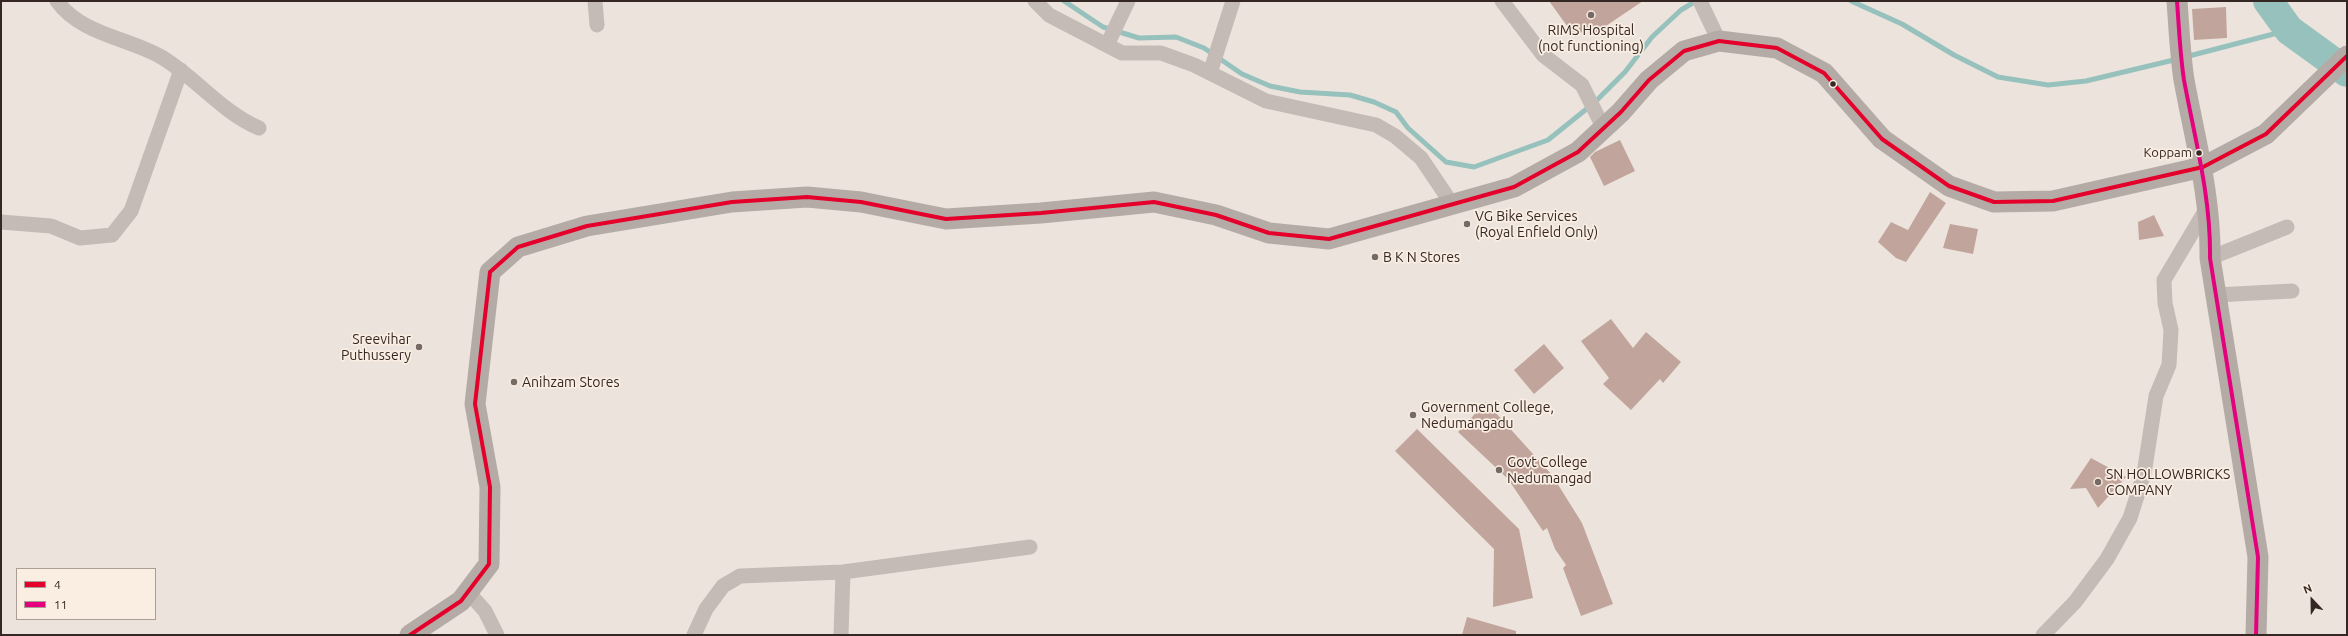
<!DOCTYPE html>
<html>
<head>
<meta charset="utf-8">
<style>
  body { margin:0 }
  #map { position:relative; width:2348px; height:636px; overflow:hidden; background:#ece4dc; font-family:Ubuntu,sans-serif }
  canvas { display:block }
  .frame { position:absolute; inset:0; border:2px solid #352824; pointer-events:none }
  .legend { position:absolute; left:16px; top:568px; width:140px; height:52px; box-sizing:border-box; background:#faede2; border:1px solid #ab9e96; margin:0; padding:5px 7px; list-style:none; font-size:12px; color:#352824 }
  .legend li { display:flex; align-items:center; gap:8px; height:20px }
  .legend b { width:20px; border:1px solid #ab9e96 }
  .north { position:absolute; left:2292px; top:580px; width:40px; height:40px; -webkit-text-stroke:3px #faede2; paint-order:stroke; rotate:338deg; font-size:11px; font-weight:700; line-height:16px; text-align:center; color:#352824 }
  .north::after { content:''; display:block; margin:auto; width:14px; height:18px; background:#352824; clip-path:polygon(50% 0,100% 100%,50% 72%,0 100%) }
</style>
</head>
<body>
<div id="map">
<canvas width="2348" height="636"></canvas>
<div class="frame"></div>
<ul class="legend">
<li><b style="height:5px;background:#e4002b"></b>4</li>
<li><b style="height:5px;background:#e5007d"></b>11</li>
</ul>
<div class="north">N</div>
</div>
<script>
const ctx = document.querySelector('canvas').getContext('2d');
ctx.lineJoin = 'round';
function stroke(path, color, width, dash) { ctx.strokeStyle = color; ctx.lineWidth = width; ctx.lineCap = dash ? 'butt' : 'round'; ctx.setLineDash(dash || []); ctx.stroke(path); }
function paint(path, color) { ctx.fillStyle = color; ctx.fill(path, 'evenodd'); }
function drawText(font, color, halo, rows, align = 'center') {
  ctx.font = font + ' Ubuntu,sans-serif'; ctx.lineWidth = 3.5; ctx.setLineDash([]); ctx.textBaseline = 'middle'; ctx.strokeStyle = halo; ctx.fillStyle = color; for (const [text, x, y, turn = 0] of rows) {
    ctx.save(); ctx.translate(x, y); ctx.rotate((+turn || 0) * Math.PI / 180); ctx.textAlign = isNaN(turn) ? turn : align; if (halo) ctx.strokeText(text, 0, 0); ctx.fillText(text, 0, 0); ctx.restore();
  }
}
stroke(new Path2D(`
  M 1064,1 L 1103,27 L 1139,38 L 1176,37 L 1204,48 L 1242,74 L 1270,86 L 1300,92 L 1350,95 L 1374,102 L 1396,112 L 1408,128 L 1446,162 L 1474,167 L 1548,140 L 1594,103 L 1625,72 L 1652,37 L 1681,10 L 1696,1
  M 1851,1 L 1902,24 L 1954,55 L 1998,77 L 2048,85 L 2086,81 L 2178,59
  M 2185,57 L 2289,30`), '#97c1bd', 5);
stroke(new Path2D(`
  M 2268,1 L 2289,30 L 2347,72`), '#97c1bd', 30);
paint(new Path2D(`
  M 1549,1 L 1643,1 L 1591,36 L 1586,29 L 1575,37 Z
  M 2226,7 L 2227,38 L 2194,40 L 2192,9 Z
  M 1620,140 L 1635,171 L 1604,186 L 1590,157 L 1595,152 Z
  M 1930,192 L 1946,203 L 1906,262 L 1896,258 L 1878,242 L 1891,222 L 1908,230 Z
  M 2154,215 L 2164,236 L 2139,240 L 2138,222 Z
  M 1950,224 L 1978,229 L 1973,254 L 1943,248 Z
  M 1611,319 L 1633,348 L 1646,332 L 1681,362 L 1663,383 L 1660,379 L 1631,410 L 1603,384 L 1609,378 L 1581,341 Z
  M 1544,344 L 1564,368 L 1534,394 L 1514,370 Z
  M 1486,402 L 1552,475 L 1582,523 L 1613,604 L 1581,616 L 1563,568 L 1566,565 L 1555,549 L 1547,528 L 1543,531 L 1508,479 L 1458,432 Z
  M 1417,429 L 1519,529 L 1533,598 L 1493,607 L 1494,549 L 1395,451 Z
  M 2091,458 L 2126,477 L 2098,508 L 2086,488 L 2070,489 Z
  M 1467,617 L 1516,631 L 1516,635 L 1462,635 Z`), '#c1a59c');
stroke(new Path2D(`
  M 57,1 C 81,35 130,38 163,58 C 197,79 223,113 259,128
  M 595,1 L 597,25
  M 1035,1 L 1049,15 L 1122,53 L 1161,53 L 1194,65 L 1266,101 L 1376,125 L 1395,136 L 1421,158 L 1452,204
  M 1502,1 L 1543,55 L 1582,85 L 1604,129
  M 1700,1 L 1719,41
  M 1107,45 L 1128,1
  M 1210,73 L 1233,1
  M 1,222 L 51,226 L 80,238 L 112,235 L 131,211 L 181,70
  M 2210,258 L 2287,227
  M 2216,295 L 2292,291
  M 468,592 L 485,611 L 497,635
  M 694,635 L 706,609 L 723,586 L 740,576 L 843,572 L 1030,547
  M 841,635 L 843,572
  M 2043,635 L 2075,602 L 2107,559 L 2130,518 L 2144,474 L 2156,396 L 2169,365 L 2171,330 L 2165,303 L 2164,280 L 2208,206`), '#c4bbb6', 15);
stroke(new Path2D(`
  M 2177,1 C 2179,27 2180,54 2184,80 C 2195,140 2211,197 2210,258 L 2258,557 L 2256,635
  M 410,635 L 461,601 L 489,564 L 490,487 L 475,404 L 490,272 L 518,247 L 587,226 L 732,202 L 807,197 L 861,202 L 946,219 L 1041,213 L 1154,202 L 1216,215 L 1269,233 L 1329,239 L 1514,187 L 1578,152 L 1621,112 L 1649,80 L 1684,51 L 1719,41 L 1777,48 L 1824,73 L 1882,139 L 1949,186 L 1994,202 L 2053,201 L 2203,167 L 2266,134 L 2347,56`), '#b5aba6', 21);
stroke(new Path2D(`
  M 410,635 L 461,601 L 489,564 L 490,487 L 475,404 L 490,272 L 518,247 L 587,226 L 732,202 L 807,197 L 861,202 L 946,219 L 1041,213 L 1154,202 L 1216,215 L 1269,233 L 1329,239 L 1514,187 L 1578,152 L 1621,112 L 1649,80 L 1684,51 L 1719,41 L 1777,48 L 1824,73 L 1882,139 L 1949,186 L 1994,202 L 2053,201 L 2203,167 L 2266,134 L 2347,56`), '#e4002b', 4);
stroke(new Path2D(`
  M 2177,1 C 2179,27 2180,54 2184,80 C 2195,140 2211,197 2210,258 L 2258,557 L 2256,635`), '#e5007d', 4);
for (const [x, y, r, color] of [
  [1591,15,4,"#756a64"],
  [1833,84,3.5,"#352824"],
  [2199,153,3.5,"#352824"],
  [1467,224,4,"#756a64"],
  [1375,257,4,"#756a64"],
  [419,347,4,"#756a64"],
  [514,382,4,"#756a64"],
  [1413,415,4,"#756a64"],
  [1499,470,4,"#756a64"],
  [2098,482,4,"#756a64"]
]) { const dot = new Path2D(); dot.arc(x, y, r, 0, 2 * Math.PI); ctx.fillStyle = color; ctx.fill(dot); stroke(dot, '#faede2', 1.5); }
drawText('13px', '#352824', '#faede2', [
  ["Koppam",2192,153]
], 'right');
drawText('14px', '#352824', '#faede2', [
  ["RIMS Hospital",1591,30,"center"],
  ["(not functioning)",1591,46,"center"],
  ["VG Bike Services",1475,216],
  ["(Royal Enfield Only)",1475,232],
  ["B K N Stores",1383,257],
  ["Sreevihar",411,339,"right"],
  ["Puthussery",411,355,"right"],
  ["Anihzam Stores",522,382],
  ["Government College,",1421,407],
  ["Nedumangadu",1421,423],
  ["Govt College",1507,462],
  ["Nedumangad",1507,478],
  ["SN HOLLOWBRICKS",2106,474],
  ["COMPANY",2106,490]
], 'left');
</script>
</body>
</html>
